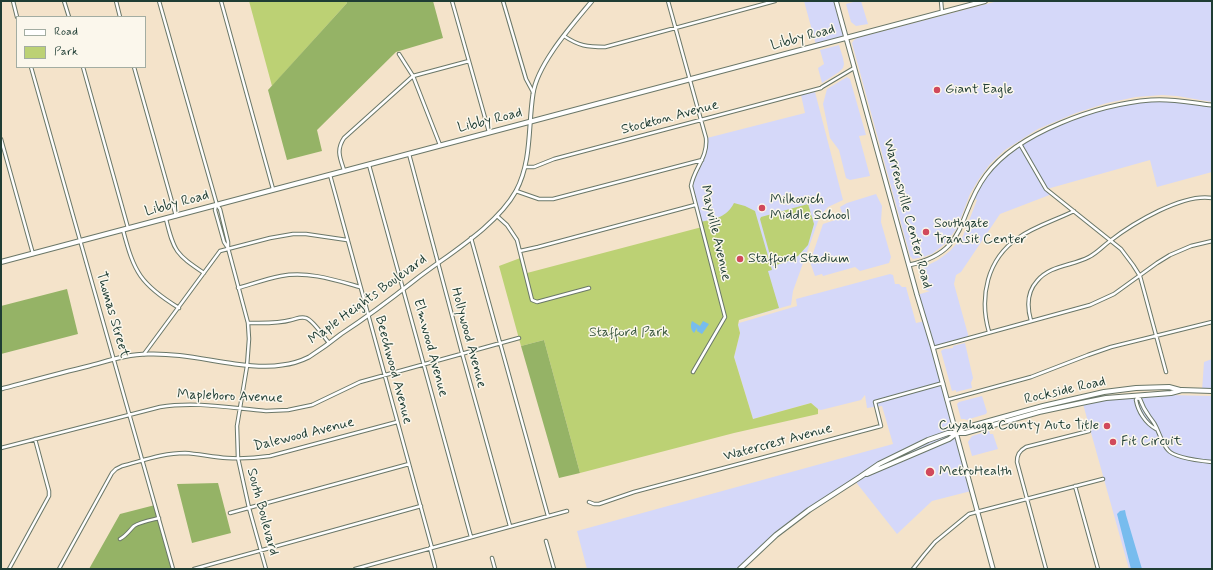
<!DOCTYPE html>
<html>
<head>
<meta charset="utf-8">
<style>
  body { margin:0 }
  #map { position:relative; width:1213px; height:570px; overflow:hidden; background:#f4e3ca; font-family:Mynerve,sans-serif }
  canvas { display:block }
  .frame { position:absolute; inset:0; border:2px solid #1f3d34; pointer-events:none }
  .legend { position:absolute; left:16px; top:16px; width:130px; height:52px; box-sizing:border-box; background:#fbf7ec; border:1px solid #a3ada2; margin:0; padding:5px 7px; list-style:none; font-size:12px; color:#1f3d34 }
  .legend li { display:flex; align-items:center; gap:8px; height:20px }
  .legend b { width:20px; border:1px solid #a3ada2 }
</style>
</head>
<body>
<div id="map">
<canvas width="1213" height="570"></canvas>
<div class="frame"></div>
<ul class="legend">
<li><b style="height:5px;background:#fff"></b>Road</li>
<li><b style="height:11px;background:#bcd174"></b>Park</li>
</ul>
</div>
<script>
const ctx = document.querySelector('canvas').getContext('2d');
ctx.lineJoin = 'round';
function paint(path, color) { ctx.fillStyle = color; ctx.fill(path, 'evenodd'); }
function stroke(path, color, width, dash) { ctx.strokeStyle = color; ctx.lineWidth = width; ctx.lineCap = dash ? 'butt' : 'round'; ctx.setLineDash(dash || []); ctx.stroke(path); }
function drawText(font, color, halo, rows, align = 'center') {
  ctx.font = font + ' Mynerve,sans-serif'; ctx.lineWidth = 3; ctx.setLineDash([]); ctx.textBaseline = 'middle'; ctx.strokeStyle = halo; ctx.fillStyle = color; for (const [text, x, y, turn = 0] of rows) {
    ctx.save(); ctx.translate(x, y); ctx.rotate((+turn || 0) * Math.PI / 180); ctx.textAlign = isNaN(turn) ? turn : align; if (halo) ctx.strokeText(text, 0, 0); ctx.fillText(text, 0, 0); ctx.restore();
  }
}
paint(new Path2D(`
  M 804,1 L 836,1 L 846,38 L 816,45 Z
  M 857,1 L 861,1 L 868,24 L 856,26 L 851,22 L 846,4 Z
  M 998,1 L 1212,1 L 1212,102 L 1177,96 L 1162,95 L 1136,97 L 1107,103 L 1076,113 L 1038,129 L 1005,150 L 990,164 L 979,179 L 970,194 L 957,228 L 946,243 L 932,254 L 923,257 L 913,259 L 910,256 L 852,43 L 854,40 L 857,38 Z
  M 839,45 L 843,58 L 844,64 L 843,68 L 839,72 L 822,83 L 818,68 L 824,64 L 820,50 Z
  M 847,77 L 850,79 L 866,135 L 859,136 L 870,176 L 850,180 L 846,178 L 839,150 L 830,138 L 823,104 L 827,89 Z
  M 815,92 L 843,200 L 828,207 L 820,216 L 793,291 L 791,305 L 728,323 L 693,187 L 693,183 L 705,157 L 707,151 L 707,138 L 805,113 L 801,95 Z
  M 1168,99 L 1212,105 L 1212,172 L 1157,187 L 1150,160 L 1047,189 L 1052,194 L 1000,214 L 961,272 L 956,275 L 954,284 L 969,338 L 933,348 L 971,491 L 932,501 L 897,534 L 855,481 L 783,530 L 740,569 L 587,569 L 577,531 L 893,444 L 882,406 L 867,408 L 865,395 L 861,400 L 821,410 L 818,409 L 811,403 L 753,419 L 734,357 L 740,333 L 738,325 L 739,323 L 797,306 L 796,299 L 890,274 L 893,275 L 895,284 L 899,284 L 902,287 L 906,287 L 916,323 L 925,321 L 917,295 L 930,291 L 925,290 L 920,272 L 923,271 L 922,268 L 938,260 L 950,251 L 963,236 L 977,200 L 974,198 L 986,175 L 997,164 L 1031,137 L 1077,117 L 1127,104 Z
  M 876,194 L 882,206 L 881,222 L 891,257 L 889,263 L 860,271 L 855,267 L 823,276 L 822,274 L 815,276 L 810,262 L 823,224 L 835,220 L 843,216 L 840,207 L 847,203 Z
  M 965,343 L 973,378 L 971,383 L 972,388 L 956,392 L 956,390 L 952,391 L 941,351 L 944,349 L 953,348 L 953,346 Z
  M 1212,359 L 1212,391 L 1202,391 L 1204,362 Z
  M 1168,395 L 1212,396 L 1212,569 L 1129,569 L 1083,404 L 1104,400 Z
  M 982,396 L 987,412 L 986,414 L 966,420 L 965,419 L 961,419 L 957,404 L 959,402 Z
  M 989,431 L 990,434 L 993,434 L 998,449 L 972,456 L 968,442 L 972,436 Z`), '#d5d8f9');
paint(new Path2D(`
  M 249,1 L 346,1 L 347,3 L 272,86 Z
  M 734,203 L 745,206 L 755,211 L 772,270 L 768,271 L 779,308 L 739,320 L 738,325 L 740,333 L 734,357 L 753,419 L 811,403 L 818,409 L 818,414 L 734,433 L 580,473 L 544,340 L 521,346 L 499,266 L 523,257 L 527,273 L 702,227 L 701,222 C 716,218 726,218 734,203 Z
  M 808,204 L 814,224 L 808,245 L 798,256 L 786,262 L 773,266 L 760,219 L 761,217 Z`), '#bcd174');
paint(new Path2D(`
  M 346,1 L 433,1 L 443,38 L 396,52 L 317,130 L 322,151 L 287,160 L 268,90 L 347,3 Z
  M 67,289 L 78,334 L 1,354 L 1,306 Z
  M 544,340 L 580,473 L 559,478 L 521,346 Z
  M 218,483 L 231,533 L 192,543 L 177,484 Z
  M 155,505 L 173,569 L 89,569 L 120,514 Z`), '#95b366');
paint(new Path2D(`
  M 692,321 L 700,326 L 703,321 L 709,324 L 702,334 L 697,331 L 697,328 L 694,333 C 691,330 690,326 692,321 Z
  M 1125,510 L 1126,515 L 1142,569 L 1131,569 L 1117,514 L 1120,511 Z`), '#77bcee');
const minor = new Path2D(`
  M 13,1 L 17,17
  M 64,1 L 69,17
  M 116,1 L 120,17
  M 159,1 L 217,205 L 220,209 L 228,242 L 228,248
  M 221,1 L 273,189
  M 452,1 L 489,132
  M 503,1 L 526,79 L 533,92
  M 668,1 L 706,138 C 708,158 694,168 691,186 L 725,317 L 693,372
  M 941,1 L 942,12
  M 564,36 C 579,46 587,47 605,47 L 775,1
  M 399,54 L 413,76 L 440,145
  M 31,67 L 173,569
  M 83,67 L 128,228
  M 134,67 L 176,216
  M 822,87 L 854,68
  M 1,139 L 33,254
  M 1020,144 L 1046,189 L 1121,249 L 1133,265 L 1140,276 L 1166,372
  M 409,154 L 462,353 L 510,526
  M 369,165 L 471,537
  M 525,167 L 534,167 L 554,159 L 821,88
  M 344,170 C 340,158 336,150 344,138 L 413,76 L 469,61
  M 330,175 L 432,548
  M 516,191 L 539,199 L 553,199 L 702,160
  M 216,205 L 215,210 L 224,242 L 228,248 L 248,323 L 249,339 L 247,366 L 237,426 L 238,458 L 249,508 L 266,569
  M 497,216 L 507,225 L 517,240 L 532,300 L 537,302 L 589,288
  M 166,219 C 174,252 176,254 204,273
  M 123,230 C 134,272 140,284 179,308
  M 471,238 L 548,516
  M 520,251 L 538,247 L 695,205
  M 238,288 C 252,284 266,279 281,276 C 308,271 335,280 360,287
  M 1031,321 C 1027,307 1027,292 1037,281 C 1050,265 1072,266 1089,257 C 1097,253 1103,246 1110,241 C 1133,223 1183,193 1212,198
  M 248,323 C 262,323 277,324 291,320 C 296,319 301,316 306,318 C 313,320 324,337 329,343
  M 989,332 C 979,297 987,259 1018,238 C 1035,226 1056,220 1074,211
  M 933,348 L 1090,305 L 1114,294 L 1157,263 L 1170,255 L 1191,246 L 1212,241
  M 144,354 L 220,251 L 270,238 L 293,234 L 306,234 L 347,240
  M 947,400 L 1031,377 L 1088,355 L 1111,347 L 1212,322
  M 1156,429 C 1145,423 1138,411 1136,400 L 1137,398 L 1140,399 C 1144,411 1147,413 1154,423 C 1159,431 1161,442 1168,450 C 1174,458 1202,461 1212,462
  M 1,448 L 160,407 C 195,401 231,408 266,411 L 288,410 L 312,405 L 360,382 L 519,338
  M 1075,486 L 1098,569
  M 589,502 L 594,504 L 599,504 L 634,492 L 881,426 L 875,402 L 943,383
  M 230,513 L 409,464
  M 120,539 C 126,536 129,531 134,526 C 140,522 151,520 159,518
  M 546,541 L 554,569
  M 430,548 L 435,567
  M 492,558 L 495,569
  M 9,569 L 49,496 L 49,491 L 35,439
  M 59,569 L 112,473 L 116,469 L 122,466 C 142,461 163,453 185,453 C 199,454 213,457 227,458 C 242,459 256,458 270,456 L 397,422
  M 194,569 L 421,506
  M 355,569 L 567,511
  M 913,569 L 924,555 L 935,542 L 969,514 L 1103,479
  M 1046,569 L 1017,462 C 1017,455 1019,451 1026,447 L 1089,431`);
const tertiary = new Path2D(`
  M 909,265 C 970,252 956,215 986,175 C 1018,132 1099,104 1151,100 C 1172,98 1192,103 1212,105
  M 1,389 C 31,381 60,373 89,366 C 108,361 128,354 148,354 C 177,353 206,360 235,364 C 250,366 267,368 282,365 C 291,364 301,361 309,357 C 320,350 331,342 341,334 C 367,317 391,299 415,280 C 447,255 496,227 516,191 C 532,161 528,126 533,94 C 537,64 573,24 592,1`);
const secondary = new Path2D(`
  M 836,1 L 917,295 L 933,348 L 993,569`);
const primary = new Path2D(`
  M 1,262 L 985,1
  M 867,474 L 949,439 L 964,428 L 1043,406 L 1104,392 L 1136,388 L 1169,387 L 1180,390
  M 740,569 L 776,535 L 809,510 L 860,477 L 879,464 L 928,440 L 948,433 L 965,433 L 1039,412 L 1086,402 L 1106,398 L 1171,393 L 1182,390 L 1212,391`);
stroke(minor, '#6a7768', 4.5);
stroke(tertiary, '#6a7768', 5);
stroke(secondary, '#6a7768', 5.5);
stroke(primary, '#6a7768', 6);
stroke(minor, '#fff', 2.5);
stroke(tertiary, '#fff', 3);
stroke(secondary, '#fff', 3.5);
stroke(primary, '#fff', 4);
for (const [x, y, r, color] of [
  [937,90,4,"#d1495b"],
  [762,208,4,"#d1495b"],
  [926,232,4,"#d1495b"],
  [740,259,4,"#d1495b"],
  [1107,426,4,"#d1495b"],
  [1113,442,4,"#d1495b"],
  [930,472,5,"#d1495b"]
]) { const dot = new Path2D(); dot.arc(x, y, r, 0, 2 * Math.PI); ctx.fillStyle = color; ctx.fill(dot); stroke(dot, '#fbf7ec', 1.5); }
drawText('14px', '#1f3d34', '#fbf7ec', [
  ["Libby Road",803,38,-15],
  ["Stockton Avenue",670,118,-15],
  ["Libby Road",490,121,-14],
  ["Libby Road",177,204,-15],
  ["Warrensville Center Road",907,214,75],
  ["Mayville Avenue",715,233,77],
  ["Maple Heights Boulevard",368,300,-36],
  ["Thomas Street",112,315,74],
  ["Hollywood Avenue",468,338,75],
  ["Elmwood Avenue",430,348,75],
  ["Beechwood Avenue",393,370,75],
  ["Rockside Road",1065,391,-13],
  ["Mapleboro Avenue",230,397,2],
  ["Dalewood Avenue",304,435,-14],
  ["Watercrest Avenue",778,443,-15],
  ["South Boulevard",262,512,75]
]);
drawText('14px', '#1f3d34', '#fbf7ec', [
  ["Giant Eagle",945,90],
  ["Milkovich",770,200],
  ["Middle School",770,216],
  ["Southgate",934,224],
  ["Transit Center",934,240],
  ["Stafford Stadium",748,259],
  ["Cuyahoga County Auto Title",1099,426,"right"],
  ["Fit Circuit",1121,442],
  ["MetroHealth",939,472]
], 'left');
drawText('14px', '#3e5b41', '#fbf7ec', [
  ["Stafford Park",629,333]
]);
</script>
</body>
</html>
